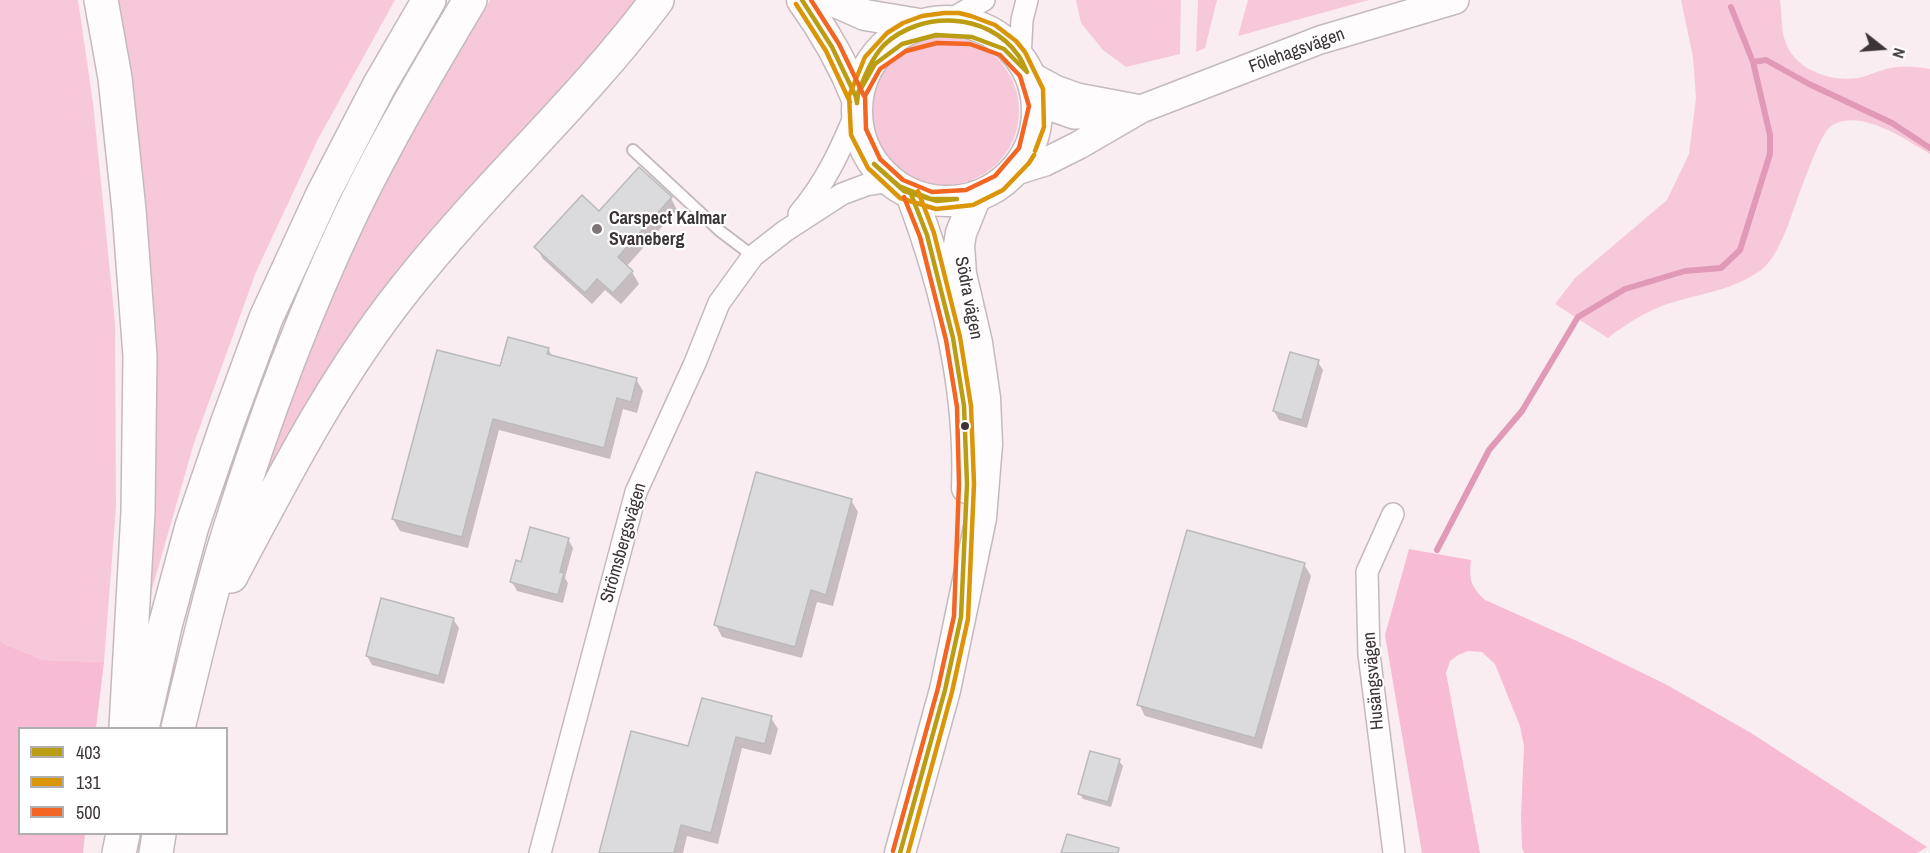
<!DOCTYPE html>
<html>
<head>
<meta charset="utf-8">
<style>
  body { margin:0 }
  #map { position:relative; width:1930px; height:853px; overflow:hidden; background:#f9edf1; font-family:"Archivo Narrow",sans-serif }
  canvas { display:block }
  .legend { position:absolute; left:18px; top:727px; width:210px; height:108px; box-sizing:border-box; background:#fff; border:2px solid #b1aeaf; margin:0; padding:8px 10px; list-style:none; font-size:18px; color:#3d3437 }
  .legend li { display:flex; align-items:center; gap:12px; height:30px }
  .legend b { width:30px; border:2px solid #b1aeaf }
  .north { position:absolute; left:1852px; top:18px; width:60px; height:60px; -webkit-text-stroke:4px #fff; paint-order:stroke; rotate:107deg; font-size:16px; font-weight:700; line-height:24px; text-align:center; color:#3d3437 }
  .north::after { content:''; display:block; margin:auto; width:21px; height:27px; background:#3d3437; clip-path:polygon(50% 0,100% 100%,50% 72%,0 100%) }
</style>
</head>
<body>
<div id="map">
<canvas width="1930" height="853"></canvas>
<ul class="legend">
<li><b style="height:8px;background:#bb9d13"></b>403</li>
<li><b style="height:8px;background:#db9508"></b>131</li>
<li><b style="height:8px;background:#f26522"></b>500</li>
</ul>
<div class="north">N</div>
</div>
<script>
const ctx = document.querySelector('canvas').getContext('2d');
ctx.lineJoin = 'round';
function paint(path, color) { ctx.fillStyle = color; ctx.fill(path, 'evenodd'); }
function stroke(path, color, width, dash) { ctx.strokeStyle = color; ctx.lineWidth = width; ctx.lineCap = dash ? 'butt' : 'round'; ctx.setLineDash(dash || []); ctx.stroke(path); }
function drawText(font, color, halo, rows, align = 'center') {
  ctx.font = font + ' "Archivo Narrow",sans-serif'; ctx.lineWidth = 4.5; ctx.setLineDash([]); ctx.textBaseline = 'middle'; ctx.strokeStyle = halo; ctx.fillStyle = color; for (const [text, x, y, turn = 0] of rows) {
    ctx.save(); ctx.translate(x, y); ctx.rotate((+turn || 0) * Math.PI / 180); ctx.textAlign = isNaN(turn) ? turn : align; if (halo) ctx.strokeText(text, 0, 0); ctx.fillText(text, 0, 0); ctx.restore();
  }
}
paint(new Path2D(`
  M 0,0 L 78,0 L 93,103 L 115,322 L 116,507 L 104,662 L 43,660 L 2,643 L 0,640 Z
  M 115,0 L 395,0 L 318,139 L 256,272 L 194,443 L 148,603 Z
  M 490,0 L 644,0 L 269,474 L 262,472 C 290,401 317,330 348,261 C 388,171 438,84 490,0 Z
  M 1076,0 L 1181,0 L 1180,54 L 1126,67 L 1103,50 L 1081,23 Z
  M 1198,0 L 1217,0 L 1205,48 L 1196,52 Z
  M 1248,0 L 1369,0 L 1238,36 Z
  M 1681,0 L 1780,0 C 1782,12 1781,31 1785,41 C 1795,70 1830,82 1858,78 C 1865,77 1873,73 1880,71 C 1897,65 1912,66 1930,69 L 1930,154 C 1905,139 1858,106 1830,127 C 1819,135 1795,206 1789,223 C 1782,239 1775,259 1761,270 C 1734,290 1699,294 1667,304 C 1645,312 1626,324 1608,338 L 1555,304 L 1575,278 L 1667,200 L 1689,154 L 1696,98 L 1693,57 Z
  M871 111a74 74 0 1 1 148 0a74 74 0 1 1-148 0Z`), '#f7c8d9');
paint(new Path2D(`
  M 1409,549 L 1471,560 C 1469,579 1470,586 1485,600 L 1579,642 L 1667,685 L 1751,733 L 1927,847 L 1917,853 L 1524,853 L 1522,848 L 1521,816 L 1524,746 L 1520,726 L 1495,664 L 1482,652 L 1468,651 L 1458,655 L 1450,661 L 1446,673 L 1480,853 L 1422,853 L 1385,635 Z
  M 0,640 L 2,643 L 43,660 L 104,662 L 96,728 L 20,728 L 20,834 L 85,834 L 83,853 L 0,853 Z`), '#f7bbd3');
paint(new Path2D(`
  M 671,198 L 677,210 L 626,267 L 632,272 L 639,284 L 621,304 L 605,290 L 592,304 L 543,259 L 536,247 L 599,213 Z
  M 548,349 L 553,357 L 636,379 L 643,391 L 637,413 L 623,409 L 610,459 L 499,430 L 468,548 L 400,531 L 393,519 L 501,368 Z
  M 1318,362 L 1323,370 L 1307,428 L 1279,420 L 1274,411 Z
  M 851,500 L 858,512 L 833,606 L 817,602 L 802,658 L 722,637 L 716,625 Z
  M 568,539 L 573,548 L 565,578 L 568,583 L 563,603 L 517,591 L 512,582 L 522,564 Z
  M 1304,564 L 1311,576 L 1262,749 L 1145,716 L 1139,704 Z
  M 453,619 L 459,628 L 444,684 L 372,665 L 367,656 Z
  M 771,718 L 778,729 L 771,755 L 742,748 L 718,844 L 687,836 L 683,853 L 600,853 L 689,748 Z
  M 1119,761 L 1123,766 L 1111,807 L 1083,799 L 1080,794 Z`), '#0003');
stroke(new Path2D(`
  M 1753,62 L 1766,60 L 1809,84 L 1892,123 L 1930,148
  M 1437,550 L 1489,450 L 1522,411 L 1578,317 L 1625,289 L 1685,271 L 1721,268 L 1740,250 L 1770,154 L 1770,135 L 1753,62 L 1731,7`), '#e099b6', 6);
const building = new Path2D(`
  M 639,167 L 672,197 L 618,257 L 633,271 L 613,293 L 597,279 L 585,293 L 534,247 L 582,195 L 599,211 Z
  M 508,337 L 549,348 L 547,354 L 637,378 L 631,402 L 617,398 L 604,448 L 493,419 L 462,537 L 392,519 L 437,350 L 500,366 Z
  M 1290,352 L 1319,360 L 1302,420 L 1273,411 Z
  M 756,472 L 852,499 L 826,595 L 811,590 L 795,647 L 714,625 Z
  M 530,527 L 569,538 L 560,572 L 564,573 L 558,595 L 510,582 L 516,560 L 521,562 Z
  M 1187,530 L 1305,563 L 1255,738 L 1137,705 Z
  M 381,598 L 454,618 L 439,676 L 366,656 Z
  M 702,698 L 772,716 L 765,744 L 736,737 L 711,833 L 681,825 L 674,853 L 599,853 L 631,731 L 688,746 Z
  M 1090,751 L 1120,759 L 1108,802 L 1078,794 Z
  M 1067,834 L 1119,848 L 1118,853 L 1061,853 Z`);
paint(building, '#dbdbdd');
stroke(building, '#bababc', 1.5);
const service = new Path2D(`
  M 633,150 L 720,231 L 753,256`);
const minor = new Path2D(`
  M 950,20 L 984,0
  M 1020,58 L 1022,20 L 1027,0
  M 799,214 C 826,182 840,151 856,113
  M 1393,514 L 1367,572 L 1369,654 L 1394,853
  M 540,853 L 636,492 L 695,363 L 719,303 L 753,256 L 785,231 L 842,194 L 866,185 L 890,181`);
const tertiary = new Path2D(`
  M 1029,75 L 1055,89 L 1077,97 L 1141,109
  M 1037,102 L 1074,115 L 1101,114
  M 1013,172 L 1045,162 L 1079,145 L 1141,109 L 1320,40 L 1455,0`);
const secondary = new Path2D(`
  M 802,0 C 825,32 842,61 857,99
  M 831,0 L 865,15 L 919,24
  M857 111a90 90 0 1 1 180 0a90 90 0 1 1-180 0Z
  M 911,194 C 946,287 971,388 967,488
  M 900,853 L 945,690 L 981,518 L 987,444 L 985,398 L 977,343 L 961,274 L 959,245 L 961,233 L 976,196`);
const motorway = new Path2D(`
  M 101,0 L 115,78 L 129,210 L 140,356 L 138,512 L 126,727
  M 231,576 C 283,478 334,378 404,290 C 483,189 580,103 657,0
  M 142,728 L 165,626 L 192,526 L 227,424 L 266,318 L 323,194 L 379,86 L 429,0
  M 178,728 C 194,664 208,599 228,535 C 262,425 303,315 353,210 C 388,138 429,69 470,0
  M 119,853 L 123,834
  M 156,853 L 159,834`);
stroke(service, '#c4babe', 14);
stroke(minor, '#c4babe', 24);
stroke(tertiary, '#c4babe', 30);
stroke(secondary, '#c4babe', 33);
stroke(motorway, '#c4babe', 36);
stroke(service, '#fefcfd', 10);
stroke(minor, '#fefcfd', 21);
stroke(tertiary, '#fefcfd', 27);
stroke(secondary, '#fefcfd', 30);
stroke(motorway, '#fefcfd', 33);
stroke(new Path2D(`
  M 802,0 L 832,47 L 857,99
  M 857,103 L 856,98 C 864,79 870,60 884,45 C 921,10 988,12 1018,55 C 1022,60 1024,66 1027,72
  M 857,103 L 858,94 L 875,64 L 902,44 L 936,35 L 972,37 L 1004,49 L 1027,72
  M 874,164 L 899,186 L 931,199 L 957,199
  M 874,164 L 904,191 L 937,201 L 957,199
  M 900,853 L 945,690 L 961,617 L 967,484 L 964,406 L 953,338 L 927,235 L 911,194`), '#bb9d13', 4.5);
stroke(new Path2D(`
  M 796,4 L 826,51 L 850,102
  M 1034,155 L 1029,163 L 1003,190 L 973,205 L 936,209 L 900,198 L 868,168 L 851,135 L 849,96 L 865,57 L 887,33 L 903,23 L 922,16 L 944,13 L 959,13 L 971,16 L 995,25 L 1016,41 L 1025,52 L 1043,89 L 1044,127 L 1035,151
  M 908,853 L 952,692 L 968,619 L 974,484 L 971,406 L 960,337 L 934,233 L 918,191`), '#db9508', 4.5);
stroke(new Path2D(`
  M 811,0 L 839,44 L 864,96
  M 937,43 L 970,44 L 1000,55 L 1020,76 L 1029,106 L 1019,148 L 995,176 L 966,190 L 932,192 L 903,180 L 880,159 L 866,129 L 865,96 L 880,69 L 906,51 Z
  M 893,851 L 938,688 L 954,616 L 959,484 L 957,407 L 946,340 L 920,237 L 904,197`), '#f26522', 4.5);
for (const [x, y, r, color] of [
  [597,229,6,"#7f7578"],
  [965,426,5,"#3d3437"]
]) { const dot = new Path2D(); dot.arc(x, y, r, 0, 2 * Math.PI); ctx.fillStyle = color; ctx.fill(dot); stroke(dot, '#fff', 2); }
drawText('18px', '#3d3437', '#fff', [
  ["Fölehagsvägen",1297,51,-20],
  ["Södra vägen",968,298,79],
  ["Strömsbergsvägen",624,543,-74],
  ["Husängsvägen",1374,681,-95]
]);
drawText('bold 18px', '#3d3437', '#fff', [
  ["Carspect Kalmar",609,219],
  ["Svaneberg",609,240]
], 'left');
</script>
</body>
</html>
